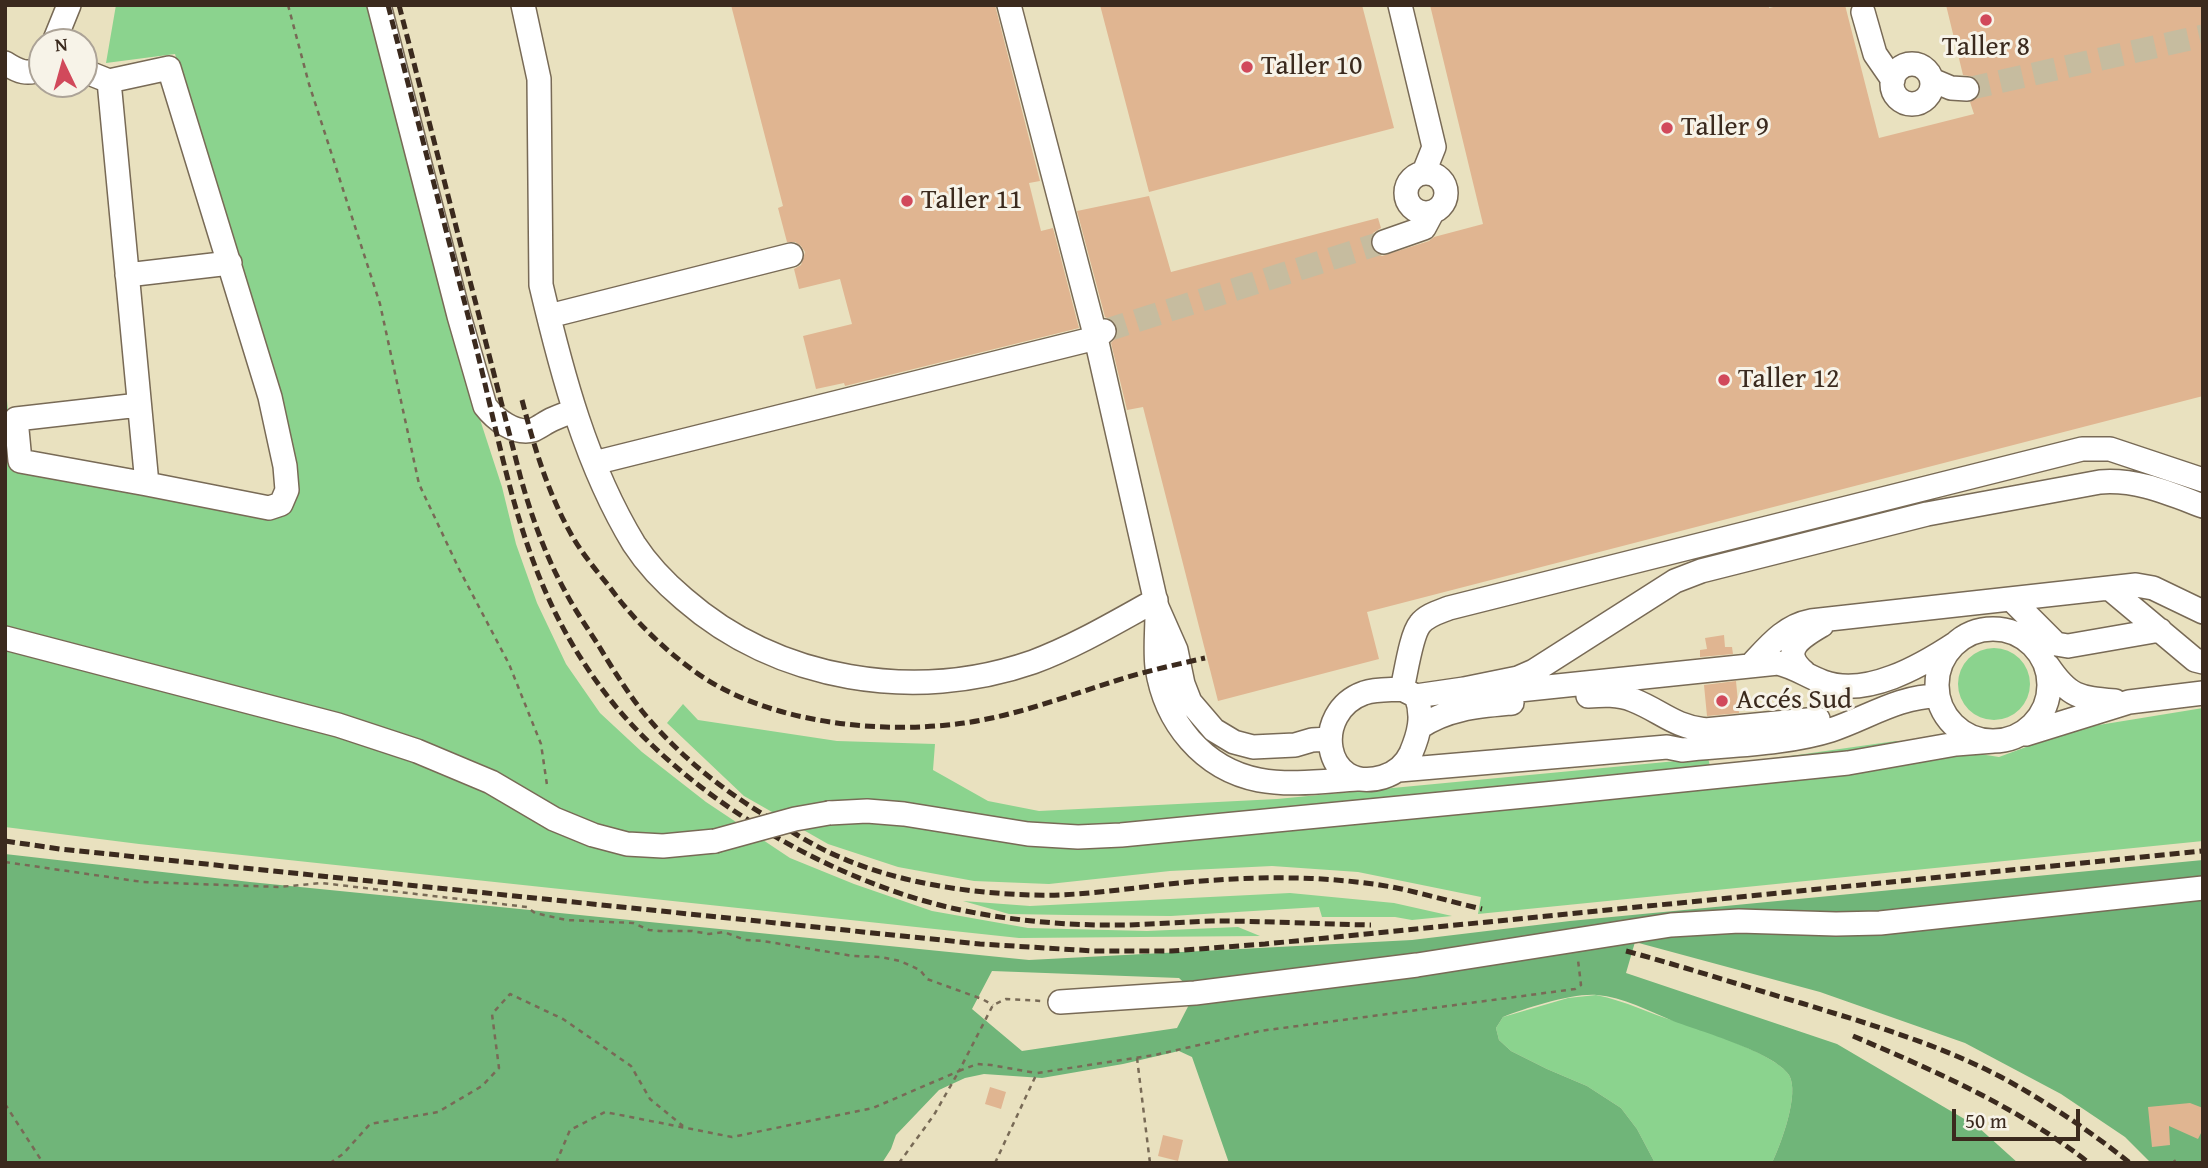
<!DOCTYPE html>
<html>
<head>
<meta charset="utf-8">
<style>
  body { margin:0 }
  #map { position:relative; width:2208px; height:1168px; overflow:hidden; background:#e9e1bf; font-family:"Gentium Book Plus",serif }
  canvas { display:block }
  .frame { position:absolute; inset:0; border:7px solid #3b2a1e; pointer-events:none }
  .north { position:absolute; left:28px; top:28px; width:70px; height:70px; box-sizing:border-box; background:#f7f3e8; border:2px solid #aca397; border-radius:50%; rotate:355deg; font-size:19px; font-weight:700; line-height:28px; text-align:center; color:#3b2a1e }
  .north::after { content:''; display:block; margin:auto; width:24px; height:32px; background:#d1495b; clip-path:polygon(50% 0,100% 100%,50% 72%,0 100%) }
  .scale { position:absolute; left:1952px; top:1109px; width:128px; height:32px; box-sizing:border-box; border:4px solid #3b2a1e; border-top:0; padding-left:9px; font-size:21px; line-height:24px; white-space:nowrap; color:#3b2a1e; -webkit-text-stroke:5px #f7f3e8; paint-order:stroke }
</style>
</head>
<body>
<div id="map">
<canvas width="2208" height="1168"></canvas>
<div class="frame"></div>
<div class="north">N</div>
<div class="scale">50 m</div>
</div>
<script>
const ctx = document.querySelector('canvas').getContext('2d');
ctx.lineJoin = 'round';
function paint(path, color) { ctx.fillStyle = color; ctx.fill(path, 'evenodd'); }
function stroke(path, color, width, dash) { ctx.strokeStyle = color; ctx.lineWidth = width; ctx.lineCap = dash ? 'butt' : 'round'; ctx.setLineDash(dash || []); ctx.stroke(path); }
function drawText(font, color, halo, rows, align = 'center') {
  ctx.font = font + ' "Gentium Book Plus",serif'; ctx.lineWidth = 6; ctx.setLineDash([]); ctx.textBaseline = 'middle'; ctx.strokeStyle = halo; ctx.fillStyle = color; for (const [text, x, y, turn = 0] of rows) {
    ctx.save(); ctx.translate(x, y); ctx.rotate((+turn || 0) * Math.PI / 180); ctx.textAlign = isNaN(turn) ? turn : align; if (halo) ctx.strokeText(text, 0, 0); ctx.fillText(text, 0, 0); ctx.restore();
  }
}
paint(new Path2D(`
  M 116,5 L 373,5 L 473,398 L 502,487 L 516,544 L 537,603 L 566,664 L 600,713 L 642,752 L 706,802 L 790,858 L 854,884 L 932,911 L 1028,928 L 1147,931 L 1238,927 L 1260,936 L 1019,938 L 139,844 L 5,827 L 5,378 L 13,468 L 279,517 L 292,507 L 277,385 L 175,54 L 106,63 Z
  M1958 684a36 36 0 1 1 72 0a36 36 0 1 1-72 0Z
  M 683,704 L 698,720 L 837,741 L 935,744 L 933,770 L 988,801 L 1039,811 L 1277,799 L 1708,758 L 1710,766 L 1734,764 L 1896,741 L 1999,757 L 2045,740 L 2056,732 L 2203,708 L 2203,841 L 1478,914 L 1481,897 L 1358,872 L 1272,866 L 1170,871 L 1049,884 L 974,881 L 898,867 L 828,844 L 744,796 L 667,723 Z
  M 1290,893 L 1394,903 L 1452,916 L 1412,920 L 1395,917 L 1322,917 L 1319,907 L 1171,916 L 1069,915 L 1009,914 L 963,901 L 1030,906 Z
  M 1596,995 C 1627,1001 1649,1014 1678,1022 C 1702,1030 1776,1054 1789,1075 C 1800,1093 1781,1144 1772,1163 L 1655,1163 L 1637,1129 L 1621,1108 L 1587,1086 L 1547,1069 L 1511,1051 L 1499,1040 L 1496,1028 L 1503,1017 L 1568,998 Z`), '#8bd38e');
paint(new Path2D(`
  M 5,854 L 250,882 L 1029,960 L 1412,940 L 1570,921 L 2203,860 L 2203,1163 L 2151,1163 L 2125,1137 L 2061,1094 L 1965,1043 L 1820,992 L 1635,942 L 1626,973 L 1837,1044 L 1978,1127 L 2018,1163 L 1772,1163 C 1781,1144 1800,1093 1789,1075 C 1774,1052 1699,1031 1673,1021 C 1649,1011 1623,997 1597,995 C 1572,993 1526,1008 1503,1017 L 1496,1028 L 1499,1040 L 1511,1051 L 1547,1069 L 1587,1086 L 1621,1108 L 1637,1129 L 1655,1163 L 1229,1163 L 1192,1057 L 1179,1051 L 1123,1064 L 1042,1078 L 984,1074 L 965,1078 L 939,1090 L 896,1135 L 891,1149 L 882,1163 L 5,1163 ZM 992,971 L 1179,978 L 1195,993 L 1177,1028 L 1022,1051 L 972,1009 Z`), '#70b579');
paint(new Path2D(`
  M 731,5 L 995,5 L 1040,181 L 1029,183 L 1041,231 L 1053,228 L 1079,328 L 845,386 L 844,383 L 816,389 L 803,336 L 852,324 L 840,279 L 799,289 L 794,269 L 801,265 L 805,252 L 801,246 L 795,242 L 787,242 L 778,208 L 783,206 Z
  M 1100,5 L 1362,5 L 1394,128 L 1149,192 Z
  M 1430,5 L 1769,5 L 1769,8 L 1782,5 L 1845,5 L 1879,138 L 1974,114 L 1970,102 L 1979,96 L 1980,83 L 1974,77 L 1963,75 L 1946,5 L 2203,5 L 2203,396 L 1367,612 L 1379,659 L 1218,701 L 1143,407 L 1127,410 L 1111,343 L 1117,336 L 1118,328 L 1114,321 L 1105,317 L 1077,211 L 1149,196 L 1171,272 L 1378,218 L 1381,228 L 1373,233 L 1371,246 L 1374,252 L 1382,256 L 1429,241 L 1434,237 L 1483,224 Z
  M 1724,635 L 1725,647 L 1732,647 L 1733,654 L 1700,657 L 1700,650 L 1707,649 L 1705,638 Z
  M 1736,681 L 1739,713 L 1707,716 L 1704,685 Z
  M 990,1087 L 1006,1092 L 1001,1109 L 985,1104 Z
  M 2190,1103 L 2203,1108 L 2203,1129 L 2198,1139 L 2169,1126 L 2170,1145 L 2152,1147 L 2148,1107 Z
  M 1163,1135 L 1183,1140 L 1178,1161 L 1158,1156 Z`), '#e0b591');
stroke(new Path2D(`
  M 1967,89 L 2203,36
  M 1104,331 L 1384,242`), '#c6bc9f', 23, [23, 11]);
const minor = new Path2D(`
  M 379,5 L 459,316 L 485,406 C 495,419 515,435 533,430 C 540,427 546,422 553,419 C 560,416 567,413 574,411
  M 523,5 L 539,79 L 541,285 C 562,374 586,465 634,544 C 647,564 665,583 684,599 C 778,681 915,703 1033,662 C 1076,646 1116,622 1156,600
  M 1009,5 L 1096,338 L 1157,607 L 1176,650 L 1183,684 L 1190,702 L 1214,730 L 1234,742 L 1253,747 L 1295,745 L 1312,740 L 1329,739
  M 1400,5 L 1434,147 L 1424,172
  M 1863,12 L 1875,54 L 1893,80
  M 54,42 L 69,5
  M 5,63 C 19,72 27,75 42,69
  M1892 84a20 20 0 1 1 40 0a20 20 0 1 1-40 0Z
  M 84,71 L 109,81 L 147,484 L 20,461 L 16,419 L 139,405
  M 1932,80 L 1951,88 L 1967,89
  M 109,81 L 169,68 L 270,397 L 285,466 L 287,490 L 281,504 L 269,508 L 147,484
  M1406 193a20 20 0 1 1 40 0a20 20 0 1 1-40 0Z
  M 1384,242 L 1424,228 L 1432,213
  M 127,275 L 230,263
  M 549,316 L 791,255
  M 594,463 L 1096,338 L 1104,331
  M 2109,588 L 2195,660 L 2203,662
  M 2011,599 L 2056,644 L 2068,646 L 2160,630
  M 1157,613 C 1157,631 1155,650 1157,667 C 1165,722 1203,769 1259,780 C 1291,786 1325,781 1357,779
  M1937 685a56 56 0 1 1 112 0a56 56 0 1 1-112 0Z
  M 5,638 L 338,725 L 417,751 L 491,782 L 554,819 L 593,835 L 627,844 L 663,846 L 715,841
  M 1750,666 C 1768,647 1784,626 1811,621 L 2136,585 L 2153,588 L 2203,612
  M 2048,666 C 2069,697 2079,698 2115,701
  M 1804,672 C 1778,650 1803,636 1822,625
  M 1402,689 C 1406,673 1411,635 1420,624 C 1427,615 1439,612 1449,608 L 2082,449 L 2110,449 L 2203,480
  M 1402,689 L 1416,696 C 1424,716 1419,734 1411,753 C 1405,766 1396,773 1383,777 C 1323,795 1311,712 1364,693 C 1376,689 1390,690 1402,689 Z
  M 1464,689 L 1518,678 L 1534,671 L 1675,581 L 1701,571 L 1927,514 L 2100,482 C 2137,479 2168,493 2203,506
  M 1416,696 L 1464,689 L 1519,690 L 1778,663 C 1795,667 1807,676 1823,682 C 1866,698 1921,666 1956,643
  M 1588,696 C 1603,695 1618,694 1633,700 C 1661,711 1673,726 1705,730 L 1818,719
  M 1420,727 C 1448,708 1479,706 1512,703
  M 2026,734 L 2129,702 L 2203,693
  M 1399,770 L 1667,747 L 1682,750 C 1729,745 1787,744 1831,730 C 1867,718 1899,696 1938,696
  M 829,813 L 867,811 L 904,814 L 1028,834 L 1078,837 L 1121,835 L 1545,794 L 1848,763 L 1956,744 L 1994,741
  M 1060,1002 L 1195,993 L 1417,965 L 1671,925 L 1739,921 L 1836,924 L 1880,923 L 2203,888`);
stroke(minor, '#786a56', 26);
stroke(new Path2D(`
  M 288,5 L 309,84 L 380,304 L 419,484 L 459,569 L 509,664 L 541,744 L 547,785
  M 5,862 L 143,882 L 279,887 L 322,883 L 527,907 L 535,913 L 566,920 L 633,923 L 649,930 L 659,931 L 692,931 L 709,934 L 724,932 L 745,940 L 763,941 L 853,956 L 881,957 L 900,961 L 920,970 L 927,979 L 982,999 L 993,1005
  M 1137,1058 L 1150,1163
  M 5,1104 L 43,1163
  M 2174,1160 L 2176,1163
  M 330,1163 L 343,1154 L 370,1124 L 438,1112 L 482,1086 L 499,1068 L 492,1014 L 510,994 L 563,1019 L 631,1066 L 650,1099 L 683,1126
  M 556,1163 L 570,1130 L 605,1112 L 732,1137 L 873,1108 L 959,1071 L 993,1005 L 1006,999 L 1042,1001
  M 899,1163 L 934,1115 L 959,1071 L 977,1064 L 991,1065 L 1036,1073
  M 995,1163 L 1037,1073 L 1155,1055 L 1260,1031 L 1575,989 L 1581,985 L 1578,960`), '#786a56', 2.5, [5, 5]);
stroke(minor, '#fff', 23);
stroke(new Path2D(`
  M 388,5 C 417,119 447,233 476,347 C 497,430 512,517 547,595 C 565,636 589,674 617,708 C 698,804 835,882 956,909 C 1012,921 1070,926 1128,925 C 1156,924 1185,922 1214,921 C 1266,921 1319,924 1371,925
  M 399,5 L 521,479 C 532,518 546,557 566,593 C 575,610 586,626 597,643 C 611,666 625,689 642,711 C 678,755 722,790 771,819 C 794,833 817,848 842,858 C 900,883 968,893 1031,895 C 1093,897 1155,883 1217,880 C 1274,876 1335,877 1392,887 C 1422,893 1452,902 1482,909
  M 522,400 C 534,446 547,491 571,534 C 581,552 595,569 608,585 C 632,618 661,647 694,671 C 765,723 879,735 964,723 C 1015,716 1064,697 1112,682 C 1142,672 1174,665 1205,658
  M 5,841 L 60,849 L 980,944 L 1094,951 L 1171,951 L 1265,944 L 2203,851
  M 1626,951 C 1685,967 1743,986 1801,1003 C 1869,1024 1938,1044 2001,1077 C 2047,1102 2090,1131 2130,1163
  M 1853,1036 C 1935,1071 2018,1107 2089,1163`), '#3b2a1e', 5, [10, 5]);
const minorBridge = new Path2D(`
  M 715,841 L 795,819 L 829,813`);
stroke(minorBridge, '#786a56', 26, []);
stroke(minorBridge, '#fff', 23);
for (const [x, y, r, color] of [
  [1986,20,7,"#d1495b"],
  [1247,67,7,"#d1495b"],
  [1667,128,7,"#d1495b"],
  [907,201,7,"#d1495b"],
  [1724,380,7,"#d1495b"],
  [1722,701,7,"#d1495b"]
]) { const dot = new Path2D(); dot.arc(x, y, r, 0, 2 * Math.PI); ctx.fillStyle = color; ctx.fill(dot); stroke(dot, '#f7f3e8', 2.5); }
drawText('28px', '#3b2a1e', '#f7f3e8', [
  ["Taller 8",1986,48,"center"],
  ["Taller 10",1261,67],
  ["Taller 9",1681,128],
  ["Taller 11",921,201],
  ["Taller 12",1738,380],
  ["Accés Sud",1736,701]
], 'left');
</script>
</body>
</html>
